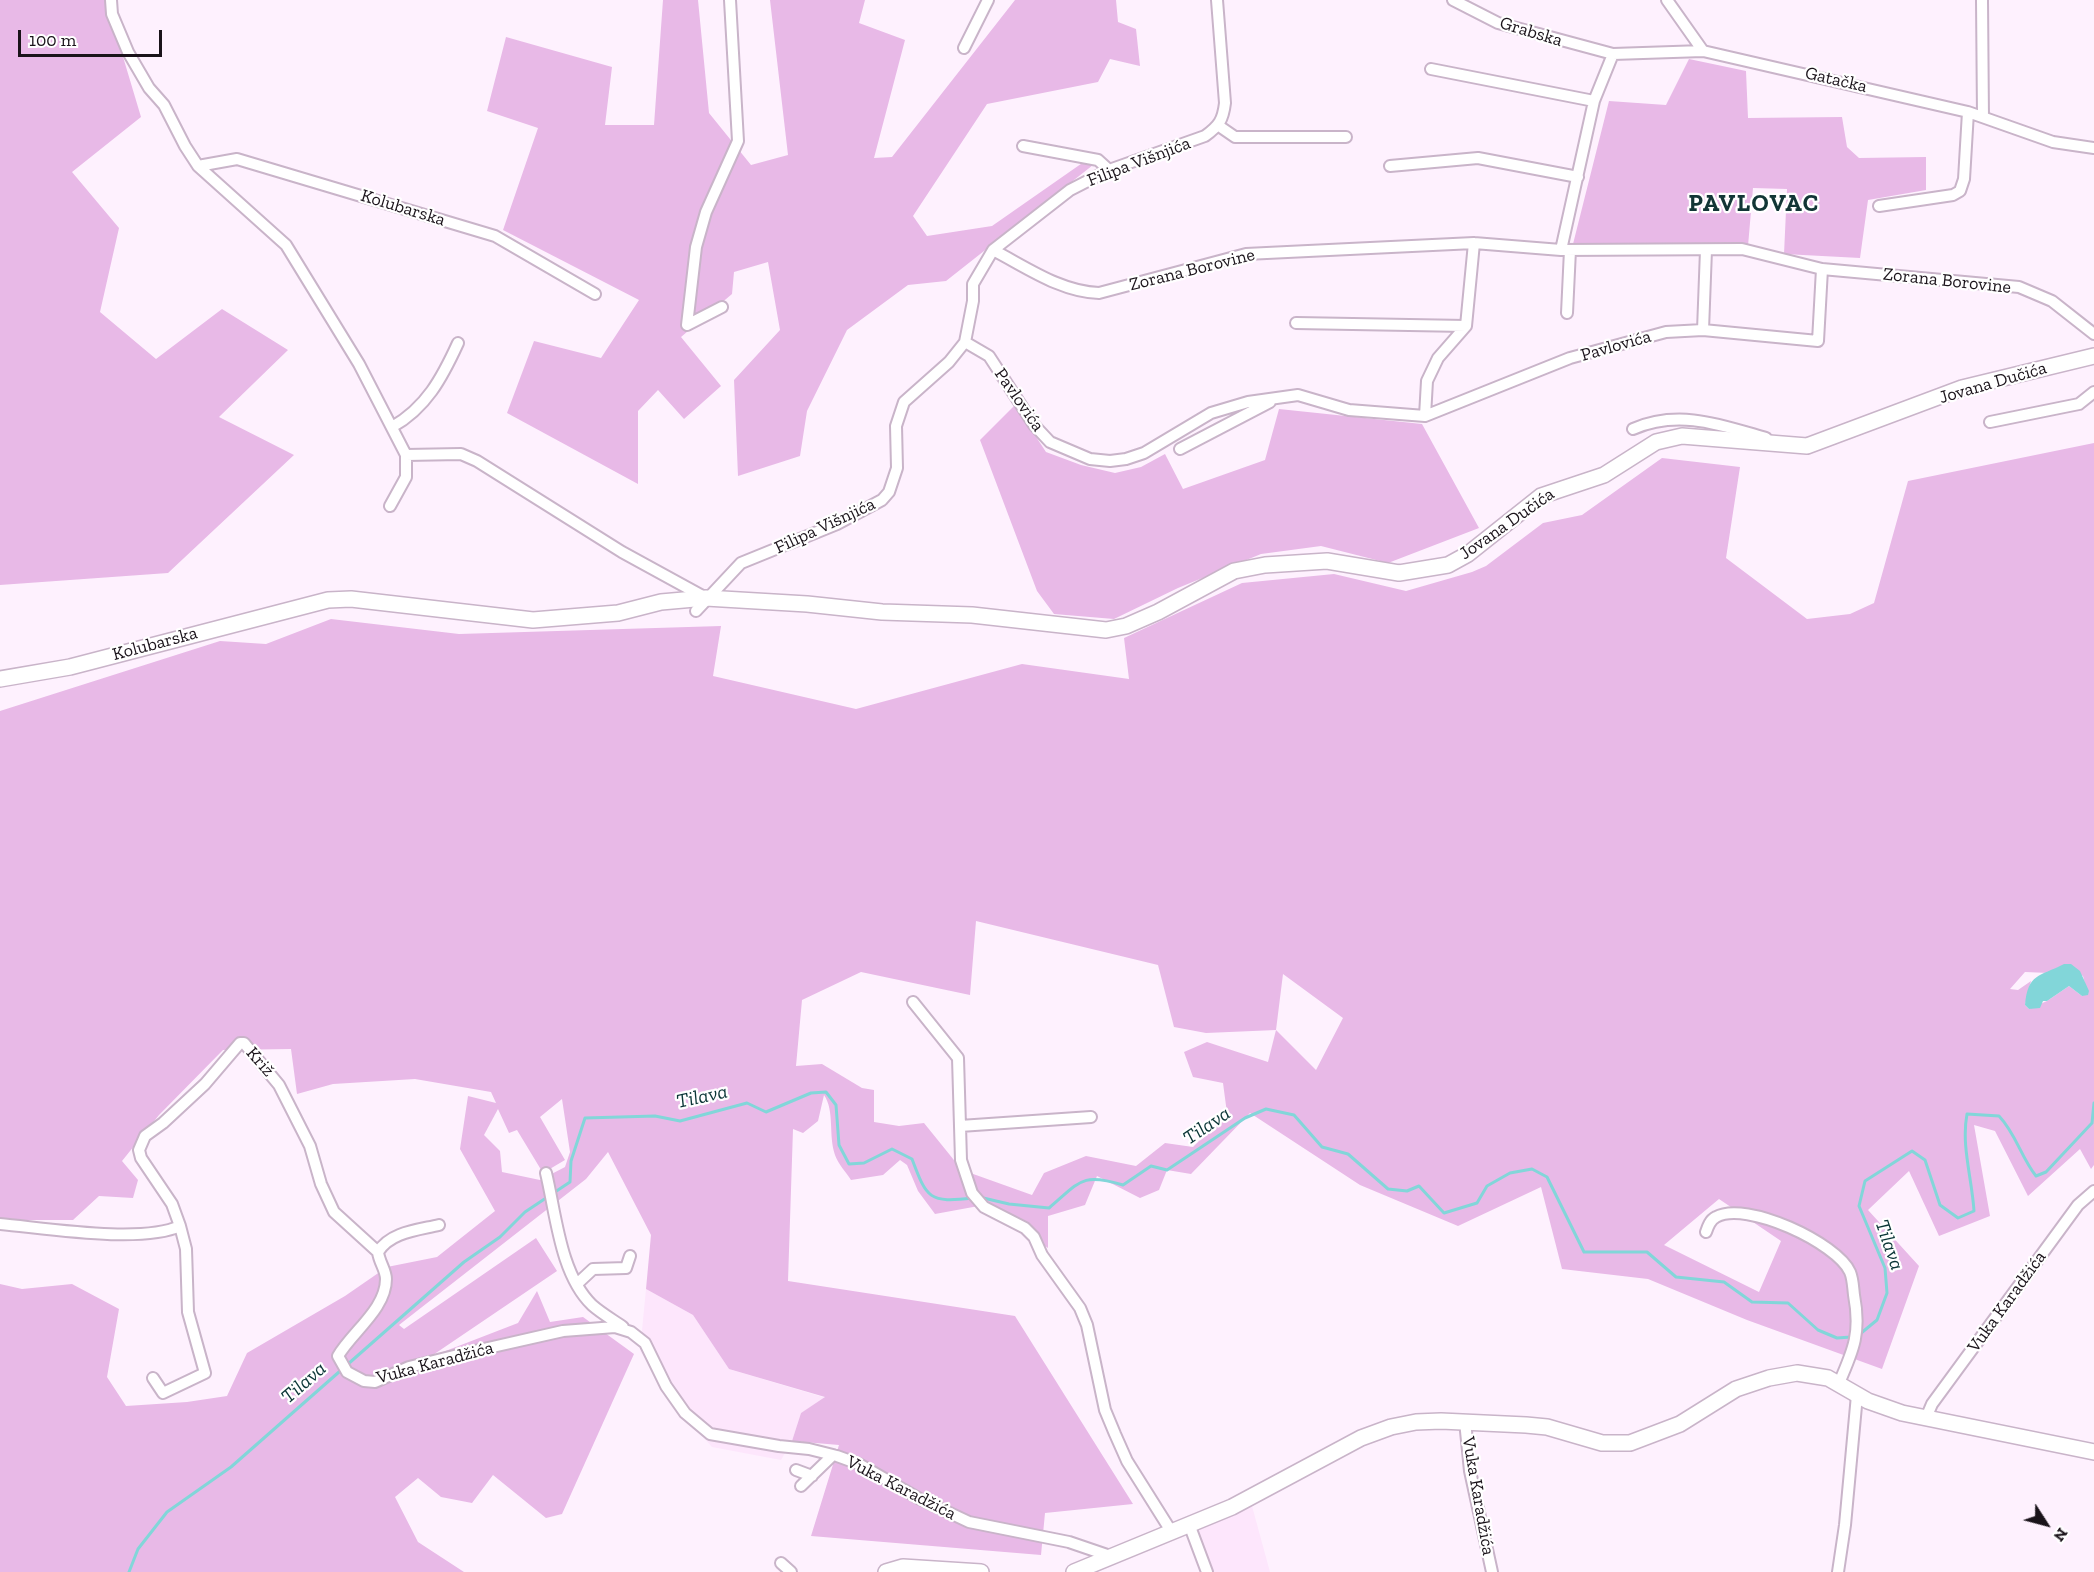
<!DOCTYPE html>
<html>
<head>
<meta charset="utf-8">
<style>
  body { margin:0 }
  #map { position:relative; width:2094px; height:1572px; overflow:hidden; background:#fef1fe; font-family:"Zilla Slab",serif }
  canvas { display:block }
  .north { position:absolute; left:2016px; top:1494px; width:60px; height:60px; -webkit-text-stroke:4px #fff; paint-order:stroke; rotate:126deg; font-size:16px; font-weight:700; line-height:24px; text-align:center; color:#1a131a }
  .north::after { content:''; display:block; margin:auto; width:21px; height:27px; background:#1a131a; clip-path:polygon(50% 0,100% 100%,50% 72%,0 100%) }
  .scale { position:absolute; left:18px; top:30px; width:144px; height:27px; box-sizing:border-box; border:3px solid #1a131a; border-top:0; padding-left:8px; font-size:18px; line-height:21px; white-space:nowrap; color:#1a131a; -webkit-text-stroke:4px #fff; paint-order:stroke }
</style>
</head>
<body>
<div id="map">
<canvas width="2094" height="1572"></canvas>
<div class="north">N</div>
<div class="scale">100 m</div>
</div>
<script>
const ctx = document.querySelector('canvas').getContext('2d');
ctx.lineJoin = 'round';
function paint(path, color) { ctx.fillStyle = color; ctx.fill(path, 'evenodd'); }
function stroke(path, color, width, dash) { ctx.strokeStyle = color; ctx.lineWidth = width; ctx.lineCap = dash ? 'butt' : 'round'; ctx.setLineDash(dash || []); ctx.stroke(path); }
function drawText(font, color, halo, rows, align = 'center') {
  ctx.font = font + ' "Zilla Slab",serif'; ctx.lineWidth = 4.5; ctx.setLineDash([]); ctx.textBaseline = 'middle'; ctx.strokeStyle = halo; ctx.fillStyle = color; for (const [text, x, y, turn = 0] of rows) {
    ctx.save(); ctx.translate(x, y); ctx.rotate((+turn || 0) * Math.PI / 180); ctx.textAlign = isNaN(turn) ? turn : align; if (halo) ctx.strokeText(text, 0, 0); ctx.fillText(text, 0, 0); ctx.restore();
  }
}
paint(new Path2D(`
  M 646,1289 L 693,1315 L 729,1369 L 826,1398 L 801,1413 L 792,1441 L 781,1460 L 712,1447 L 672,1402 L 640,1351 Z
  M 1252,1506 L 1270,1572 L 1214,1572 L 1197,1529 Z`), '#fde6fc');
paint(new Path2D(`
  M 0,0 L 106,0 L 141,117 L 72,172 L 119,228 L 100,312 L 156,359 L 222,309 L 288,350 L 219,417 L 294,455 L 168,573 L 0,585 Z
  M 663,0 L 698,0 L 709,113 L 751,165 L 788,155 L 770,0 L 865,0 L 859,23 L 905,40 L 874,158 L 892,157 L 1015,0 L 1116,0 L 1118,22 L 1136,29 L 1140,66 L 1110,59 L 1098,82 L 987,104 L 913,216 L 927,236 L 992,226 L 1088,159 L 1093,165 L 946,281 L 908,285 L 847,330 L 807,411 L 800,456 L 738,476 L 734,380 L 780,330 L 768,262 L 734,272 L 732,294 L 681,337 L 721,386 L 684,419 L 658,390 L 638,411 L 638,484 L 507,413 L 534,341 L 601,358 L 639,300 L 503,230 L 538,128 L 487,111 L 506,37 L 612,67 L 605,125 L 654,125 Z
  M 1689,59 L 1746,71 L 1748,118 L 1842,117 L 1847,147 L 1859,158 L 1926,157 L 1926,190 L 1868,200 L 1860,258 L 1784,254 L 1787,189 L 1753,188 L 1748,246 L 1573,244 L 1609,101 L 1666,105 Z
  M 1015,405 L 1046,452 L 1081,465 L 1115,473 L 1141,467 L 1165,454 L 1183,489 L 1265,460 L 1279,409 L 1422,424 L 1479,528 L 1388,563 L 1321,546 L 1261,554 L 1178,588 L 1114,619 L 1054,614 L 1037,591 L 980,440 Z
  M 2094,443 L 2094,1165 L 2091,1169 L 2080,1149 L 2028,1196 L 1995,1131 L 1974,1125 L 1990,1216 L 1939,1236 L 1909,1171 L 1868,1210 L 1919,1266 L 1882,1369 L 1747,1320 L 1648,1279 L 1562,1269 L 1541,1187 L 1458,1226 L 1360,1185 L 1250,1113 L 1191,1174 L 1167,1170 L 1159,1190 L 1140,1198 L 1097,1176 L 1085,1205 L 1048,1216 L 1048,1248 L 984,1205 L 935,1214 L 918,1191 L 907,1165 L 900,1160 L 883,1175 L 851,1180 C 846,1172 838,1164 835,1155 C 828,1136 835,1111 824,1095 L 818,1121 L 803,1133 L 793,1129 L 788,1281 L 1015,1316 L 1133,1504 L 1045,1513 L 1041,1555 L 811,1536 L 839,1445 L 792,1441 L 801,1413 L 825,1397 L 729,1369 L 693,1315 L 646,1289 L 651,1235 L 608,1152 L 586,1179 L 399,1325 L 404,1329 L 536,1238 L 557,1271 L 430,1357 L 518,1323 L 537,1291 L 550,1322 L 583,1317 L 634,1354 L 562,1514 L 546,1518 L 493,1475 L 472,1503 L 441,1497 L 418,1478 L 395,1497 L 418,1542 L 464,1572 L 0,1572 L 0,1284 L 22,1289 L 72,1284 L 119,1309 L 107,1377 L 126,1406 L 187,1402 L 227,1396 L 247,1353 L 345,1296 L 387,1267 L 437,1257 L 495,1211 L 460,1149 L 468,1096 L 496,1103 L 491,1092 L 415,1079 L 333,1084 L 297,1094 L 291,1049 L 223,1050 L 159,1115 L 122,1161 L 138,1180 L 133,1198 L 99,1196 L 73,1220 L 7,1220 L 0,1227 L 0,711 L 220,641 L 266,644 L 331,619 L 459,634 L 721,626 L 713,676 L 856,709 L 1022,664 L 1129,679 L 1124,638 L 1242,583 L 1334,574 L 1406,591 L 1472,572 L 1486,566 L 1543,523 L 1582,515 L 1662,458 L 1740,467 L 1726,558 L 1807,619 L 1850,614 L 1874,603 L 1908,481 ZM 976,921 L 1158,965 L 1174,1027 L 1206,1033 L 1276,1030 L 1268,1062 L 1207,1042 L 1184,1052 L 1193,1077 L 1223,1083 L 1227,1113 L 1193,1147 L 1165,1143 L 1136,1166 L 1086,1156 L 1044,1173 L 1032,1195 L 962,1170 L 924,1123 L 899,1126 L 874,1122 L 874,1090 L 862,1088 L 822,1064 L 796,1066 L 802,1000 L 861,972 L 970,995 ZM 2059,967 L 2083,976 L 2085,984 L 2082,996 L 2069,986 L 2047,1001 L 2029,1009 L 2025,1005 L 2031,981 L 2018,990 L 2010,989 L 2025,972 L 2049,973 ZM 1283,974 L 1343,1018 L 1316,1070 L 1276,1030 ZM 562,1099 L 570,1152 L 565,1167 L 540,1180 L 502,1172 L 500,1151 L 484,1135 L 498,1109 L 509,1133 L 517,1130 L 543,1173 L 565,1160 L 540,1117 ZM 1719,1199 L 1781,1241 L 1759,1292 L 1664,1245 Z`), '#e8b9e7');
paint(new Path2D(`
  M 2064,964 L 2071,964 L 2080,971 L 2089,991 L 2088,995 L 2082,996 L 2069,986 L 2047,1001 L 2043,1001 L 2040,1008 L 2029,1009 L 2025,1005 C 2028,973 2039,977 2064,964 Z`), '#82d6d9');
stroke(new Path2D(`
  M 979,1197 L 1009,1204 L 1049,1208 C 1080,1182 1081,1172 1123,1185 L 1151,1166 L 1167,1170 L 1245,1118 L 1266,1109 L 1294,1115 L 1322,1147 L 1348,1154 L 1388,1189 L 1407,1191 L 1419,1186 L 1444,1213 L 1477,1203 L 1487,1186 L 1510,1173 L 1532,1169 L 1547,1177 L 1584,1252 L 1647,1252 L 1676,1277 L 1724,1282 L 1752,1302 L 1788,1303 L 1818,1330 L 1837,1338 L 1851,1337
  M 1860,1334 L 1877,1320 L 1887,1293 L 1885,1268 L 1859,1206 L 1865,1181 L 1912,1151 L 1925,1160 L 1940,1205 L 1958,1218 L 1974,1211 C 1972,1178 1961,1146 1967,1114 L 1999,1116 C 2016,1134 2021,1157 2036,1176 L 2046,1172 L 2092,1123 L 2094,1103
  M 129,1572 L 138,1549 L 167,1512 L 231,1467 L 464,1262 L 500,1237 L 525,1212 L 570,1182 L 571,1161 L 585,1118 L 655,1116 L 680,1121 L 747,1103 L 766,1112 L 811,1093 L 826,1092 L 836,1105 L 839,1145 L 849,1164 L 864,1163 L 892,1149 L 912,1159 C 927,1199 929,1203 973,1198`), '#82d6d9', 3);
const street = new Path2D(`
  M 111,0 L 112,14 L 128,52 L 149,88 L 164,105 L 185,146 L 198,166 L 286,245 L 359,364 L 406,455 L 406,477 L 390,506
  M 1453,0 L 1498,23 L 1613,54 L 1703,51 L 1968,112 L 2053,142 L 2094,148
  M 1667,0 L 1703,51
  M 1982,0 L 1983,117
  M 964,48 L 988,0
  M 1431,69 L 1594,101
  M 1219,126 L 1235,137 L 1346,137
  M 1023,146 L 1098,160 L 1109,170
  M 198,166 L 237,159 L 495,236 L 595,294
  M 1390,166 L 1478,158 L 1578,177
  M 1879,206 L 1953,195 L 1960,191 L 1964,179 L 1968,112
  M 993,250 C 1026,267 1061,292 1099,293 L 1246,254 L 1474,243 L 1561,250 L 1742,249 L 1822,269 L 2019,287 L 2052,301 L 2094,334
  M 1561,250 L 1594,101 L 1613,54
  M 722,307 L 687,325 L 696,247 L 706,212 L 738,141 L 730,0
  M 1567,313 L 1570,250
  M 1296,323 L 1466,326
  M 1703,330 L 1706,250
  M 965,342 L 989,356 L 1034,425 L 1050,442 L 1090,459 L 1110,461 L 1126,459 L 1144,453 L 1211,413 L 1248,402 L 1298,395 L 1349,410 L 1425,416 L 1570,358 L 1666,332 L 1703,330 L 1818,341 L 1822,269
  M 1425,416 L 1427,381 L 1438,358 L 1466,326 L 1474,243
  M 1990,422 L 2079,404 L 2094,392
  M 392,427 C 426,408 442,378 458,343
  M 1633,429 C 1679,409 1721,425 1766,438
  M 1180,449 L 1270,402
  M 406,455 L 461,454 L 477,461 L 622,552 L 706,598
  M 696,611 L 741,563 L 837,524 L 882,500 L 889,492 L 897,468 L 896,426 L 904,402 L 949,362 L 965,342 L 973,301 L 973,284 L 993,250 L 1070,190 L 1109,170 L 1205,136 C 1219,126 1223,120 1225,103 L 1217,0
  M 913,1002 L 958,1058 L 961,1160 L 972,1193 L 984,1207 L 1025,1228 L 1034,1237 L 1042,1255 L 1080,1308 L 1087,1325 L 1105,1410 L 1115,1434 L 1127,1461 L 1171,1531
  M 960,1126 L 1091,1117
  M 546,1173 C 556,1214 560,1274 592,1305 C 601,1313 613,1320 623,1327
  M 0,1224 C 45,1228 141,1244 180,1226
  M 1706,1232 C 1708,1226 1710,1220 1716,1217 C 1746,1200 1837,1243 1850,1272 C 1853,1279 1853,1287 1854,1295 C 1861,1332 1854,1349 1839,1383
  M 378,1252 C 379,1262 386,1270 386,1279 C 386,1309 352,1332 338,1356 L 347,1372 L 364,1381 L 375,1382 L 409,1367 L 466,1353 L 563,1331 L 615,1327 L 631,1332 L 645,1343 L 666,1386 L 685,1413 L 710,1434 L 779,1446 L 809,1449 L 837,1456 L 859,1464 L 920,1499 L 969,1522 L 1069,1542 L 1113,1557
  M 378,1252 C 390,1232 418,1230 439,1225
  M 578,1283 L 593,1269 L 626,1268 L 630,1256
  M 153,1378 L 163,1393 L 205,1373 L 188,1312 L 186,1249 L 180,1226 L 172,1204 L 141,1158 L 139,1150 L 145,1136 L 163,1123 L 205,1084 L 240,1043 L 244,1043 L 279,1085 L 310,1146 L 321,1184 L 334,1212 L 378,1252
  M 1926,1418 L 1932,1404 L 2078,1205 L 2094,1191
  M 1465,1421 L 1470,1471 L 1492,1572
  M 796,1470 L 812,1476
  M 801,1486 L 833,1455
  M 1189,1524 L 1207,1572
  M 781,1563 L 791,1572
  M 1838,1572 L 1845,1525 L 1857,1395`);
const secondary = new Path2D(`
  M 0,679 L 70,667 L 328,600 L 351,599 L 533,620 L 618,613 L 661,602 L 706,598 L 807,604 L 882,612 L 972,615 L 1106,630 L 1126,626 L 1158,612 L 1234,571 L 1265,565 L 1327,561 L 1399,573 L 1448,565 L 1468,554 L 1541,496 L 1604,475 L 1656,442 L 1682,436 L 1807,446 L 1962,388 L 2094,356
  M 886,1572 L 903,1567 L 981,1572
  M 1074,1572 L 1232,1507 L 1361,1438 L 1391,1427 L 1416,1422 L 1441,1421 L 1526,1425 L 1547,1427 L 1602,1443 L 1630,1443 L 1680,1424 L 1736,1389 L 1769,1378 L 1797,1373 L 1828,1378 L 1868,1401 L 1902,1413 L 2094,1452`);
stroke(street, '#c9b4c9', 14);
stroke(secondary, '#c9b4c9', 18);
stroke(street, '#fff', 10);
stroke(secondary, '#fff', 15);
drawText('18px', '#1a131a', '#fff', [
  ["Grabska",1531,32,17],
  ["Gatačka",1836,80,13],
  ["Filipa Višnjića",1139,162,-21],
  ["Kolubarska",403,208,17],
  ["Zorana Borovine",1192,270,-14],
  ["Zorana Borovine",1947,281,6],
  ["Pavlovića",1616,346,-16],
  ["Jovana Dučića",1993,383,-16],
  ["Pavlovića",1019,400,55],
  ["Jovana Dučića",1507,524,-35],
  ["Filipa Višnjića",825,526,-25],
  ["Kolubarska",155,644,-15],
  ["Križ",260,1062,49],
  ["Vuka Karadžića",2007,1302,-54],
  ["Vuka Karadžića",435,1363,-15],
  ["Vuka Karadžića",901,1488,27],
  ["Vuka Karadžića",1478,1496,80]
]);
drawText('italic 20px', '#0a3536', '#fff', [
  ["Tilava",702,1097,-12],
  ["Tilava",1207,1126,-34],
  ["Tilava",1889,1245,71],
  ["Tilava",304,1383,-41]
]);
ctx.letterSpacing = '1.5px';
drawText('bold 24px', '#123536', '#fff', [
  ["PAVLOVAC",1754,204]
]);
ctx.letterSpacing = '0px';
</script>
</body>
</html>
